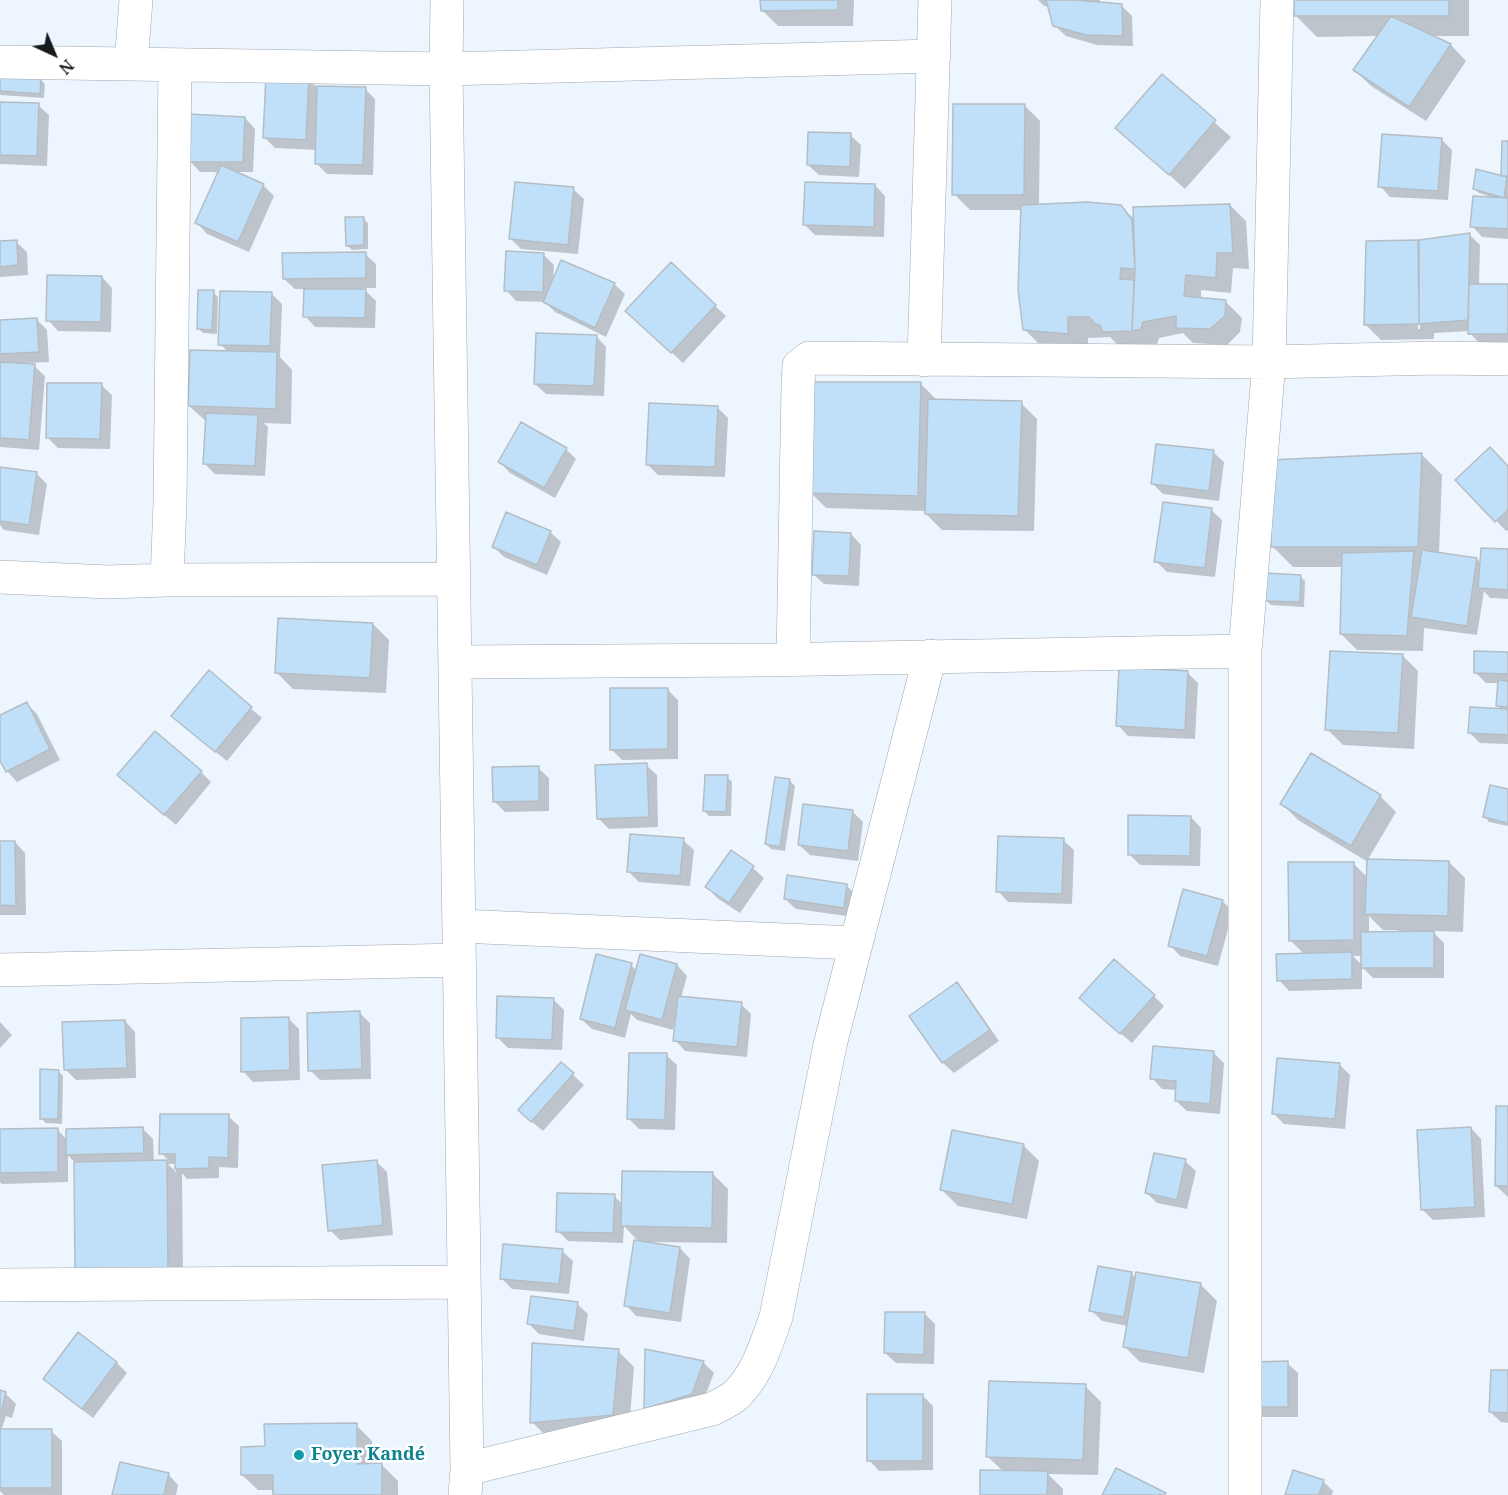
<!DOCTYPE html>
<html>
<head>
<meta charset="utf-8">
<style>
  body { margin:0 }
  #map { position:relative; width:1508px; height:1495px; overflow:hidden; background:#edf6fe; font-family:"Noto Serif",serif }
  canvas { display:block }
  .north { position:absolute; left:24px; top:24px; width:60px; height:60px; -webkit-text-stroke:4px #fff; paint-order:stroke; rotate:136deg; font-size:16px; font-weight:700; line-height:24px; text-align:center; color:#171a1d }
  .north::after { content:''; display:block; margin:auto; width:21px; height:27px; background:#171a1d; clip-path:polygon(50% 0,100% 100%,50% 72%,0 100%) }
</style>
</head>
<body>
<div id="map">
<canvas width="1508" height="1495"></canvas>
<div class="north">N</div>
</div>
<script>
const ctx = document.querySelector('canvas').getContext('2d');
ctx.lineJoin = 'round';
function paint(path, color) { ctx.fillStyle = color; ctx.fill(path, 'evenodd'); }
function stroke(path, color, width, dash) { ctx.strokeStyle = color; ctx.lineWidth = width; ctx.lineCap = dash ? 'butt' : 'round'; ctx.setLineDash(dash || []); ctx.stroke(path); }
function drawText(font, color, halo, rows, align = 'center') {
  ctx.font = font + ' "Noto Serif",serif'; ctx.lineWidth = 5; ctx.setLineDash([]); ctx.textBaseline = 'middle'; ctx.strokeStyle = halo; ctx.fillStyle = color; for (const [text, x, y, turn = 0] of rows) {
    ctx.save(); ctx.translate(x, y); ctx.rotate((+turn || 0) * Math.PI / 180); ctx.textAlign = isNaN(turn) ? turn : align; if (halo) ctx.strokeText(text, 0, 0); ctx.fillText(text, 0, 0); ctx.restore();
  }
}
paint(new Path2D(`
  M 761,0 L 854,0 L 853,26 L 778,26 L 762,10 Z
  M 1038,0 L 1100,0 L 1100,4 L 1121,5 L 1132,16 L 1133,46 L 1097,45 L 1066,36 L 1055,26 L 1049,6 L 1044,6 Z
  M 1296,0 L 1469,0 L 1469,36 L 1432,36 L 1451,45 L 1466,61 L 1426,121 L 1371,86 L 1355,70 L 1378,36 L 1317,37 L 1296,16 Z
  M 0,76 L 40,79 L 45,84 L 44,98 L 0,95 Z
  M 1162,76 L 1231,137 L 1185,189 L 1117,128 Z
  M 308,78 L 318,88 L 365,89 L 375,99 L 373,175 L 327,174 L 316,163 L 317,150 L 275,148 L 264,137 Z
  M 0,104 L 38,105 L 49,115 L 47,166 L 0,164 Z
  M 1024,105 L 1040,121 L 1039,205 L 1121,206 L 1135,220 L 1230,205 L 1246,221 L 1249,269 L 1233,268 L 1231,293 L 1201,290 L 1201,299 L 1226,302 L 1242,318 L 1240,332 L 1227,345 L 1193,343 L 1183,333 L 1159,338 L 1157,345 L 1125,352 L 1110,337 L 1088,338 L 1088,354 L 1046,351 L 1025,330 L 1022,210 L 970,210 L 954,194 Z
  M 245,118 L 255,129 L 253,172 L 233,172 L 263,185 L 274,196 L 249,252 L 207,234 L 197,223 L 219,172 L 200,172 L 190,161 Z
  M 850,135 L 861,145 L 859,177 L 819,175 L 808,165 Z
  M 1441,139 L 1452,150 L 1448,200 L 1390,197 L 1380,186 Z
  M 1508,143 L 1508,239 L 1482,237 L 1472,226 L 1495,198 L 1479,193 L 1474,188 L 1503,178 Z
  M 875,185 L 885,196 L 884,237 L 815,235 L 804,224 Z
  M 573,189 L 584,199 L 578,254 L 521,249 L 510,238 Z
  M 363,218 L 368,223 L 368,249 L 352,250 L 347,245 Z
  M 1469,234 L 1480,245 L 1479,286 L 1508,286 L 1508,344 L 1480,344 L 1470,333 L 1470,331 L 1434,333 L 1434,339 L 1381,340 L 1365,324 L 1417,241 ZM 1416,249 L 1419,249 L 1420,329 L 1418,329 Z
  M 16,242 L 27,252 L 28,275 L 0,277 L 0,243 Z
  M 365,254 L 376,264 L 376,288 L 363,288 L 376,301 L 375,328 L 315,327 L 305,316 L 305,289 L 295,289 L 284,279 Z
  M 543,254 L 554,265 L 553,281 L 614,284 L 625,294 L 606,337 L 555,312 L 545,302 L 516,301 L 506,290 Z
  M 671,265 L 726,316 L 683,363 L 638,321 Z
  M 102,277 L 112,288 L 111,332 L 58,331 L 48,320 Z
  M 213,292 L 218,297 L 217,334 L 203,333 L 198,328 Z
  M 271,293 L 282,304 L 280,357 L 292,370 L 291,424 L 264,423 L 268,427 L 265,476 L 215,474 L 204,463 L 207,422 L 189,406 L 228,352 L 220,344 Z
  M 36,319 L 47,330 L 49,362 L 25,363 L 25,365 L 34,366 L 45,376 L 39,450 L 0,447 L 0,322 Z
  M 596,336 L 606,347 L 604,396 L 546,394 L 535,384 Z
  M 920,383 L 936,399 L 1021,403 L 1037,419 L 1034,531 L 942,530 L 926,514 L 926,511 L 826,508 L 810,492 Z
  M 101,385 L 112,395 L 110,449 L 58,448 L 47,437 Z
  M 717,407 L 728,418 L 725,477 L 658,475 L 648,465 Z
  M 566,449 L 576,459 L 555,498 L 510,473 L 500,462 Z
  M 1213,452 L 1224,462 L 1219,501 L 1163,494 L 1153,484 Z
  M 1421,454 L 1442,475 L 1439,554 L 1477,559 L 1482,564 L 1508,551 L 1508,599 L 1490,598 L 1484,591 L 1477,635 L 1424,628 L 1423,651 L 1357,650 L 1341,634 L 1343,567 L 1293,567 L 1272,546 Z
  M 1508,468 L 1508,530 L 1506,531 L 1457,480 Z
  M 36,473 L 47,484 L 39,535 L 4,530 L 0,525 L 0,478 Z
  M 1211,510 L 1222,520 L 1215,577 L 1167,572 L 1156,561 Z
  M 550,532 L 561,542 L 547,575 L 504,557 L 494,547 Z
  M 851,534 L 861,545 L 859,586 L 824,584 L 813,574 Z
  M 1300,576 L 1305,581 L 1304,607 L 1271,605 L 1266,600 Z
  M 373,624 L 389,640 L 386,693 L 293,689 L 277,673 Z
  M 1508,653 L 1508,744 L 1480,743 L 1470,733 L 1502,710 L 1498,706 L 1499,683 L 1486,683 L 1475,672 Z
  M 1402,655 L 1418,671 L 1414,749 L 1343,745 L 1327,729 Z
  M 209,673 L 262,718 L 227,761 L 183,726 Z
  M 1188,673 L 1198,683 L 1195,739 L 1128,736 L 1118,725 Z
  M 668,690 L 678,700 L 678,759 L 622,760 L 611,749 Z
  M 26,703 L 37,714 L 60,760 L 17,782 L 7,771 L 0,758 L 0,717 Z
  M 646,765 L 657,775 L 658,827 L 609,829 L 598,818 Z
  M 538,768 L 549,778 L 549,811 L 505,812 L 494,801 Z
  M 201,772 L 211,782 L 176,825 L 129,785 Z
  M 727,777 L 732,782 L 731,816 L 709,816 L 704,811 Z
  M 790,781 L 795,786 L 785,851 L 771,849 L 766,844 Z
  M 1508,791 L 1508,826 L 1489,822 L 1485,817 Z
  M 1380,796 L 1396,812 L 1367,861 L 1449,862 L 1465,878 L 1463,932 L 1432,931 L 1444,943 L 1444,978 L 1373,978 L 1362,967 L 1362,989 L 1289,991 L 1279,980 L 1305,955 L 1290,940 L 1353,863 L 1368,878 L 1368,862 L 1298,820 L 1282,804 ZM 1369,916 L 1383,930 L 1398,930 L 1398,933 L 1369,933 ZM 1353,956 L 1362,956 L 1362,965 Z
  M 852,811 L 863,822 L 858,861 L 810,855 L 799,845 Z
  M 1191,817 L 1201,828 L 1200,866 L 1140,865 L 1129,854 Z
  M 683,840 L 694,850 L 690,886 L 639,882 L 628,871 Z
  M 1063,840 L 1074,850 L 1072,904 L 1008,902 L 998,891 Z
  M 15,842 L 25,853 L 26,915 L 0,915 L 0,843 Z
  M 731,852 L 753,868 L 764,878 L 740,913 L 717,898 L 707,887 Z
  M 846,885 L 857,896 L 854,917 L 796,909 L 785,899 Z
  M 1222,901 L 1233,911 L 1218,966 L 1180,956 L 1170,945 Z
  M 631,965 L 637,971 L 677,965 L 687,976 L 681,998 L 741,1004 L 751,1014 L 747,1057 L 685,1051 L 675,1040 L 677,1022 L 675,1021 L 673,1030 L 637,1020 L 631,1014 L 625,1038 L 592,1029 L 581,1019 Z
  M 956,984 L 967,995 L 999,1041 L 954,1073 L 943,1063 L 911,1017 Z
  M 1154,996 L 1164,1006 L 1132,1043 L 1091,1008 Z
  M 553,999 L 564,1010 L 562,1050 L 508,1048 L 498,1038 Z
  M 360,1013 L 370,1023 L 371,1079 L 320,1080 L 310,1070 Z
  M 288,1018 L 299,1029 L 300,1080 L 253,1082 L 243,1071 Z
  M 125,1021 L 135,1032 L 136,1078 L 76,1080 L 65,1069 Z
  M 0,1022 L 12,1035 L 0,1048 Z
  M 1213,1052 L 1224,1063 L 1220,1114 L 1187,1111 L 1176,1101 L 1177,1090 L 1162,1089 L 1152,1078 Z
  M 666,1055 L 677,1065 L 675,1130 L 639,1129 L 628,1118 Z
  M 561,1064 L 584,1085 L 543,1131 L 531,1121 Z
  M 1340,1065 L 1350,1075 L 1345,1129 L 1284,1124 L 1273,1113 Z
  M 58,1071 L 63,1076 L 62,1124 L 46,1123 L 41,1118 Z
  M 1508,1107 L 1508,1197 L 1496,1186 Z
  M 228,1116 L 239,1126 L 238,1168 L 219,1167 L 219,1178 L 187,1179 L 182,1173 L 183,1285 L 68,1155 L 68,1182 L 2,1184 L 0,1182 L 0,1131 L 57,1129 L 67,1140 L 143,1129 L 153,1139 L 154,1162 L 169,1161 L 161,1153 ZM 168,1164 L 176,1164 L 176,1172 Z
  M 1471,1128 L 1481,1139 L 1485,1217 L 1433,1220 L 1422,1209 Z
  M 1023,1145 L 1039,1161 L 1027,1219 L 958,1206 L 942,1190 Z
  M 1185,1161 L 1196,1171 L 1187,1209 L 1157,1203 L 1146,1192 Z
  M 377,1162 L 387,1172 L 393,1235 L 340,1240 L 330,1230 Z
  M 712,1173 L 728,1189 L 727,1243 L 650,1242 L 650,1244 L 680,1248 L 690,1259 L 681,1322 L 636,1316 L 626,1305 L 639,1242 L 624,1226 L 623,1243 L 568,1241 L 558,1231 L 614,1196 L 623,1205 Z
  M 562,1251 L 573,1261 L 569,1294 L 512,1289 L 501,1278 Z
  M 1132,1274 L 1137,1279 L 1138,1274 L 1201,1285 L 1217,1301 L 1204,1373 L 1140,1362 L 1124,1346 L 1128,1326 L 1102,1321 L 1091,1310 Z
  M 577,1304 L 588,1314 L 584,1341 L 539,1334 L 529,1324 Z
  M 925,1314 L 935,1324 L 934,1364 L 896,1363 L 885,1353 Z
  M 618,1351 L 634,1367 L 629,1430 L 548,1438 L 532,1422 Z
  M 647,1351 L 704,1363 L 714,1373 L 702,1404 L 645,1409 Z
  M 117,1363 L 127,1373 L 93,1418 L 55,1389 L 45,1379 Z
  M 1287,1363 L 1298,1373 L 1298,1417 L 1263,1417 L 1252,1407 Z
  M 1508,1372 L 1508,1423 L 1501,1422 L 1490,1412 Z
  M 1085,1386 L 1101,1402 L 1098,1475 L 1048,1474 L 1063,1489 L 1063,1495 L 981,1495 L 1004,1472 L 987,1456 Z
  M 0,1392 L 5,1393 L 16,1404 L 12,1418 L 6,1416 L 1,1431 L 51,1431 L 62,1441 L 62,1495 L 4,1495 L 0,1491 Z
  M 923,1396 L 933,1406 L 933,1470 L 879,1471 L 869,1460 Z
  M 356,1425 L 372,1441 L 372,1465 L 382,1465 L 398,1481 L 398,1495 L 274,1495 L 274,1490 L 258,1490 L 242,1475 L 266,1448 Z
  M 168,1474 L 178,1485 L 176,1495 L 114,1495 Z
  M 1323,1481 L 1333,1491 L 1332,1495 L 1286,1495 Z`), '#0003');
const building = new Path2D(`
  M 760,0 L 838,0 L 838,10 L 761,11 Z
  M 1046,0 L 1076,0 L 1122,4 L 1123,36 L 1086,35 L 1053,26 Z
  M 1294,0 L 1449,0 L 1449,16 L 1294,16 Z
  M 1391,16 L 1451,44 L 1409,107 L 1353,70 Z
  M 1162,74 L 1216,120 L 1169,175 L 1115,128 Z
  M 0,75 L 41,78 L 40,94 L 0,91 Z
  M 266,75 L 309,76 L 306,140 L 263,138 Z
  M 317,86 L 366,87 L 363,165 L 315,164 Z
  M 0,102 L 39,103 L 37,156 L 0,155 Z
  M 953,104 L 1025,104 L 1024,195 L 952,195 Z
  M 189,114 L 245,117 L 243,162 L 188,162 Z
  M 808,132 L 851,133 L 850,167 L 807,165 Z
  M 1382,134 L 1442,138 L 1438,191 L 1378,187 Z
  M 1502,141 L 1508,141 L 1508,176 L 1501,176 Z
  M 221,165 L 264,184 L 238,242 L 195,223 Z
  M 1476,169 L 1507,177 L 1504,198 L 1473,189 Z
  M 515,182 L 574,187 L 568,245 L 509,239 Z
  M 805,182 L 875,184 L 874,227 L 803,225 Z
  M 1473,196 L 1508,198 L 1508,229 L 1470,227 Z
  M 1087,202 L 1121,205 L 1132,220 L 1135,269 L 1121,268 L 1120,279 L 1134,280 L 1132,331 L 1103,332 L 1100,325 L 1095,324 L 1089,317 L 1068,317 L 1068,334 L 1023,330 L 1018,290 L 1021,205 Z
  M 1230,204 L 1233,253 L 1217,253 L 1216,278 L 1186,275 L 1184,296 L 1226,300 L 1225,316 L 1210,329 L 1176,328 L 1176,316 L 1143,322 L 1141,329 L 1132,331 L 1135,269 L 1133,207 Z
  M 345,217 L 364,217 L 364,245 L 346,246 Z
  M 1470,233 L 1468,320 L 1419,324 L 1419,240 Z
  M 17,240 L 18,265 L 0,267 L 0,241 Z
  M 1418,240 L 1419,324 L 1364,325 L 1366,241 Z
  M 506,251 L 544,253 L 543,292 L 504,291 Z
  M 366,252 L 366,278 L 283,279 L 282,253 Z
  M 561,260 L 615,283 L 595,328 L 543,302 Z
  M 671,262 L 716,305 L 671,353 L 625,311 Z
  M 47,275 L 102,276 L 101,322 L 46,321 Z
  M 1469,284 L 1508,284 L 1508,334 L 1468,334 Z
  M 304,289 L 366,289 L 365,318 L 303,317 Z
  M 198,290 L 214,290 L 212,330 L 197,329 Z
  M 220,291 L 272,292 L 270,346 L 218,345 Z
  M 37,318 L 39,352 L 0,354 L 0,320 Z
  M 536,333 L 597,335 L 594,386 L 534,384 Z
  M 190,350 L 277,352 L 276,409 L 188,406 Z
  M 0,362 L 35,364 L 29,440 L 0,438 Z
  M 811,382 L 921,382 L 918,496 L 808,493 Z
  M 47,383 L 102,383 L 100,439 L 46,438 Z
  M 928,399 L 1022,401 L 1018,516 L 925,514 Z
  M 649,403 L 718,406 L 715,467 L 646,465 Z
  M 206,413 L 258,415 L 255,466 L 203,464 Z
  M 521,422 L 567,448 L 544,488 L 498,462 Z
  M 1156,444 L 1214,450 L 1209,491 L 1151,484 Z
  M 1490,447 L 1508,466 L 1508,510 L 1495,522 L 1455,480 Z
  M 1422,453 L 1418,547 L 1271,547 L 1269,460 Z
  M 0,467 L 37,472 L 29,525 L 0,521 Z
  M 1163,502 L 1212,508 L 1205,568 L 1154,562 Z
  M 506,512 L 551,531 L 537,565 L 492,547 Z
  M 814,531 L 851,533 L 849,576 L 812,575 Z
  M 1481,548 L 1508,549 L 1508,590 L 1478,588 Z
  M 1422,550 L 1477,558 L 1467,626 L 1411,617 Z
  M 1414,551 L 1407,636 L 1340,634 L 1342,553 Z
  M 1266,573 L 1301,575 L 1300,602 L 1264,601 Z
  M 278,618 L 373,623 L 370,678 L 275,673 Z
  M 1330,651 L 1403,654 L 1398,733 L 1325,730 Z
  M 1474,651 L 1508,652 L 1508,674 L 1474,673 Z
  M 1119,667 L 1188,671 L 1185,730 L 1116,726 Z
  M 209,670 L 252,707 L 215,752 L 171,716 Z
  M 1498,680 L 1508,681 L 1508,707 L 1496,706 Z
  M 610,688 L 668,688 L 668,749 L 610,750 Z
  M 27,702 L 50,749 L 6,772 L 0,761 L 0,715 Z
  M 1470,707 L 1508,709 L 1508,735 L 1468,733 Z
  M 155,731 L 202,771 L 164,815 L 117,775 Z
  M 1311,753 L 1381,795 L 1351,846 L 1280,804 Z
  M 647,763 L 649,817 L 597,819 L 595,765 Z
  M 539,766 L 539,801 L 493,802 L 492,767 Z
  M 705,775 L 728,775 L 726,812 L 703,811 Z
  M 775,777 L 790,779 L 780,847 L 765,844 Z
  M 1490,785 L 1508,789 L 1508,823 L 1483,817 Z
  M 803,804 L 853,810 L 848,851 L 798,845 Z
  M 1128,815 L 1191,816 L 1190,856 L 1128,855 Z
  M 630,834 L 684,838 L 680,876 L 627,872 Z
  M 998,836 L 1064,838 L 1062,894 L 996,892 Z
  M 0,841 L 15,841 L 16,906 L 0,905 Z
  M 731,850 L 754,866 L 729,903 L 705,887 Z
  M 1367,859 L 1449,861 L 1448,916 L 1365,914 Z
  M 1288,862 L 1354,862 L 1354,940 L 1289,941 Z
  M 787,875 L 847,884 L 844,908 L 784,899 Z
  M 1183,889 L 1223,900 L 1207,956 L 1168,946 Z
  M 1434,931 L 1434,968 L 1361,968 L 1361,932 Z
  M 1352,952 L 1352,979 L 1277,981 L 1276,954 Z
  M 596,954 L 632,963 L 615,1028 L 580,1019 Z
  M 640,954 L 677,964 L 662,1020 L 625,1010 Z
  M 1114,959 L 1155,995 L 1120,1034 L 1079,998 Z
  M 957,982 L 990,1030 L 942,1063 L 909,1016 Z
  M 497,996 L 554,998 L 552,1040 L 496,1038 Z
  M 678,996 L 742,1002 L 737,1047 L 673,1041 Z
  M 360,1011 L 362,1069 L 308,1071 L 307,1013 Z
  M 289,1017 L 290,1070 L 241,1072 L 241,1018 Z
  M 125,1020 L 127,1068 L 64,1070 L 62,1022 Z
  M 1153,1046 L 1214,1051 L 1210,1104 L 1175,1101 L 1176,1081 L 1150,1079 Z
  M 629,1053 L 667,1053 L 665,1120 L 627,1119 Z
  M 1277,1058 L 1340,1063 L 1335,1119 L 1272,1114 Z
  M 561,1062 L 574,1073 L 531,1122 L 518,1110 Z
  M 40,1069 L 59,1070 L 58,1119 L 40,1119 Z
  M 1496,1106 L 1508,1106 L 1508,1186 L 1495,1186 Z
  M 160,1114 L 229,1114 L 228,1158 L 209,1157 L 209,1168 L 175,1169 L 175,1154 L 159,1154 Z
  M 143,1127 L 144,1153 L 66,1155 L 66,1129 Z
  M 1471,1127 L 1475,1207 L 1421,1210 L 1417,1130 Z
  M 58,1128 L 58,1172 L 0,1173 L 0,1129 Z
  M 952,1130 L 1024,1144 L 1012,1204 L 940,1190 Z
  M 1154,1153 L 1186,1159 L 1177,1200 L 1145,1193 Z
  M 167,1160 L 168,1270 L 75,1272 L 74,1162 Z
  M 377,1160 L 383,1225 L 328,1231 L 322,1165 Z
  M 622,1171 L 713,1172 L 712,1228 L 621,1226 Z
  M 557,1193 L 615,1194 L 613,1233 L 556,1232 Z
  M 634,1240 L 680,1247 L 670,1313 L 624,1306 Z
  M 503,1244 L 563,1249 L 559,1284 L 500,1279 Z
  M 1098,1266 L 1132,1272 L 1124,1317 L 1089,1311 Z
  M 1136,1272 L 1201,1283 L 1188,1358 L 1123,1347 Z
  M 531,1296 L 578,1302 L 574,1331 L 527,1324 Z
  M 885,1312 L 925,1312 L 924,1355 L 884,1353 Z
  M 78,1332 L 117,1362 L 82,1409 L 43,1379 Z
  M 532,1343 L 619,1349 L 613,1415 L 530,1423 Z
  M 645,1349 L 704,1361 L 692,1394 L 644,1409 Z
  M 1288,1361 L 1288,1407 L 1251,1407 L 1251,1362 Z
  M 1491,1370 L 1508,1370 L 1508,1413 L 1489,1412 Z
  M 989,1381 L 1086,1384 L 1083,1460 L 986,1457 Z
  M 0,1390 L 6,1392 L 2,1409 L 0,1408 Z
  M 867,1394 L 923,1394 L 923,1461 L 867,1461 Z
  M 357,1423 L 357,1464 L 382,1463 L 382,1495 L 273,1495 L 273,1475 L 241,1475 L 241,1447 L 265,1446 L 264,1424 Z
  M 0,1429 L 52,1429 L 52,1488 L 0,1488 Z
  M 120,1462 L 169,1473 L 164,1495 L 112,1495 Z
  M 1116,1468 L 1166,1493 L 1165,1495 L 1102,1495 Z
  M 980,1470 L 1048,1471 L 1047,1495 L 980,1495 Z
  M 1293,1470 L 1324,1480 L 1319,1495 L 1285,1495 Z`);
paint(building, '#c0e0f9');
stroke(building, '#b5bdc4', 1.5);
const minor = new Path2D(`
  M 447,0 L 446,69 L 467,1469 L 465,1495
  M 0,62 L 446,69 L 934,56
  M 131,64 L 136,0
  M 924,360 L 935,0
  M 0,577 L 108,582 L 167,580 L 170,503 L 175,65
  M 167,580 L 454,579
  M 793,659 L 798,385 L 799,366 L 809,358 L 1269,362 L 1436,358 L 1508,359
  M 455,662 L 764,660 L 1245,651
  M 459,926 L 855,943
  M 0,970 L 459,960
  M 0,1285 L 464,1282
  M 467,1469 L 712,1409 C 720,1405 729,1401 736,1395 C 758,1374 766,1344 776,1317 L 830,1045 L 930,656
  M 1245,1495 L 1245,651 L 1269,362 L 1277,0`);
stroke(minor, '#a0a8af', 34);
stroke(minor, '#fff', 33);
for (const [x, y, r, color] of [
  [299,1455,6,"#0f9aa8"]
]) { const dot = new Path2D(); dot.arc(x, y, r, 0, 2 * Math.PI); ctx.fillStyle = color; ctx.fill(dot); stroke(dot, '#fff', 2); }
drawText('bold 18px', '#0d838f', '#fff', [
  ["Foyer Kandé",311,1455]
], 'left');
</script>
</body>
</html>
